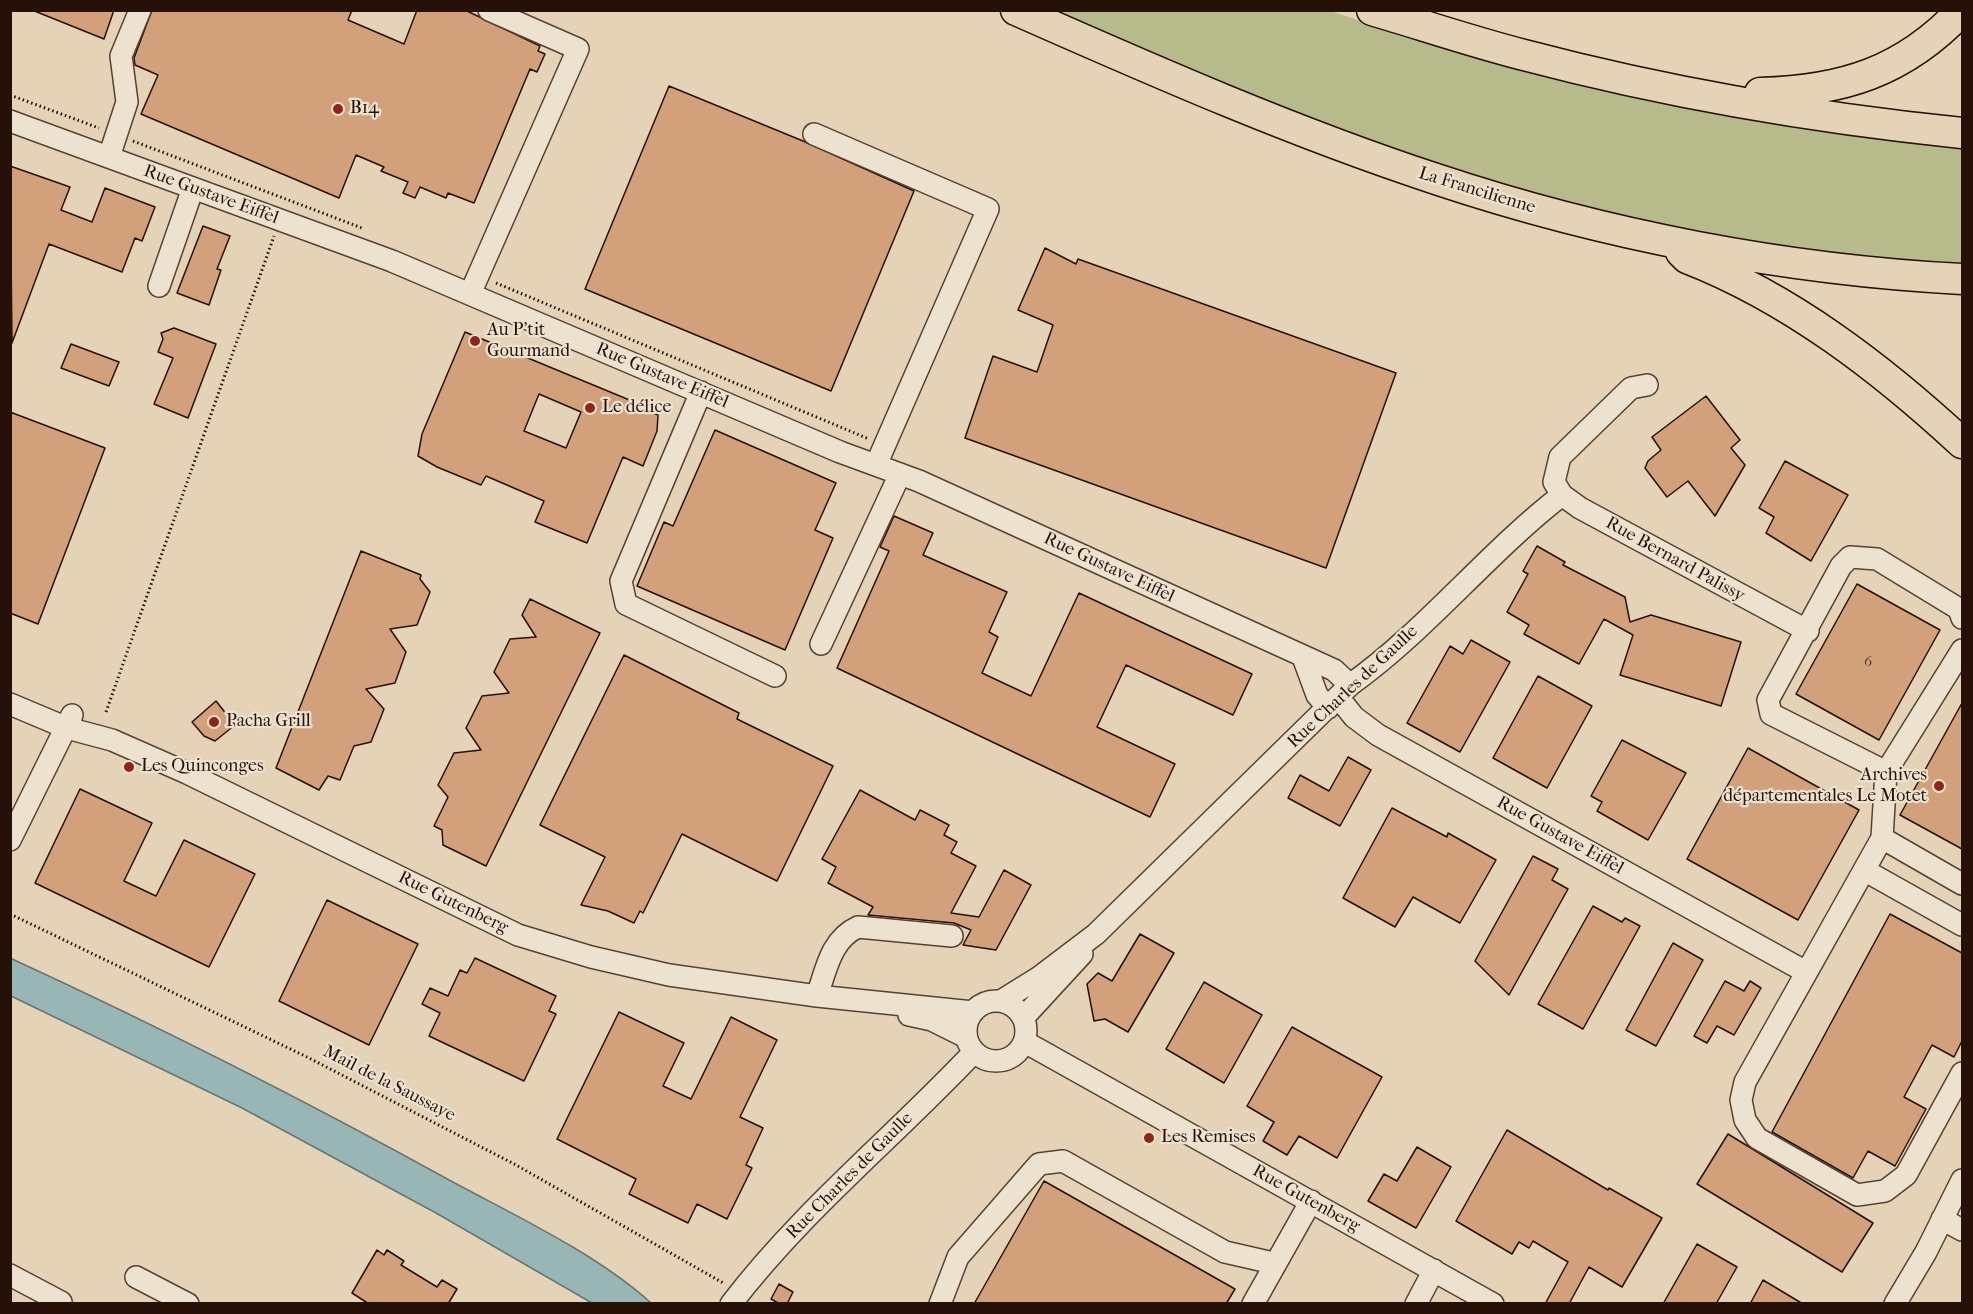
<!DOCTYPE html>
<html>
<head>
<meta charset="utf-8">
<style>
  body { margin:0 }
  #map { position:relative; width:1973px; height:1314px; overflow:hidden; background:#e4d3b6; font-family:"IM FELL French Canon",serif }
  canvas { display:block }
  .frame { position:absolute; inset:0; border:12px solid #261109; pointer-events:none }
</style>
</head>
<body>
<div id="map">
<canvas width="1973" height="1314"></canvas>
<div class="frame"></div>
</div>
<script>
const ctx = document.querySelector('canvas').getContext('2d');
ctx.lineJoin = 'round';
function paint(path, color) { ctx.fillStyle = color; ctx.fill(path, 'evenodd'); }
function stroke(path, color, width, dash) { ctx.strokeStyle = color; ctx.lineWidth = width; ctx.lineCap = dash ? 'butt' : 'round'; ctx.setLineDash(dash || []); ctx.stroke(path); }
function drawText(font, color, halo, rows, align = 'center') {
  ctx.font = font + ' "IM FELL French Canon",serif'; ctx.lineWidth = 4.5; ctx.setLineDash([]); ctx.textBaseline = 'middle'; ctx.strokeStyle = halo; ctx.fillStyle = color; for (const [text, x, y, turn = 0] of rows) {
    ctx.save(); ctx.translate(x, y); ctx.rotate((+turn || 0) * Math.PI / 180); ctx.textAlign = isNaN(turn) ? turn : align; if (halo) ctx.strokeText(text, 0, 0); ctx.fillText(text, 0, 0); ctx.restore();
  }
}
paint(new Path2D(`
  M 1043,11 L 1330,11 L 1410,37 L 1504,62 L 1962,143 L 1962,268 C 1785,255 1611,224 1442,170 C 1305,127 1174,67 1043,11 Z`), '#b7bb8c');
const water = new Path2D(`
  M 10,958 C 160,1027 306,1101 451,1181 C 516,1216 597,1254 651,1303 L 592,1303 L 436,1213 L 242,1108 L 11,996 Z`);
paint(water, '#98b6b6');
stroke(water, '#6a7471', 1.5);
const building = new Path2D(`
  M 32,10 L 114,10 L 104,39 Z
  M 152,10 L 352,10 L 348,20 L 404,44 L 417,10 L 465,10 L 540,46 L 538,51 L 545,54 L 537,72 L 530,69 L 474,203 L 448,193 L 446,198 L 420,187 L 415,198 L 403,193 L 408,182 L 381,171 L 384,167 L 356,155 L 339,198 L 141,114 L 158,75 L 135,65 L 134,58 Z
  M 669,86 L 803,141 L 914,191 L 831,391 L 585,289 Z
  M 10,166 L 70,187 L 61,210 L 92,222 L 105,188 L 155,207 L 142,241 L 135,238 L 122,272 L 49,244 L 12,343 Z
  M 203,226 L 230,236 L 217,269 L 221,270 L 209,305 L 177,293 Z
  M 1045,248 L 1076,264 L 1078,259 L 1396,373 L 1326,568 L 965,438 L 993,356 L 1037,372 L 1053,325 L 1018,310 Z
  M 174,328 L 216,344 L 188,418 L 154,404 L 173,358 L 158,352 L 163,339 L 161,333 Z
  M 465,332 L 644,406 L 643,409 L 658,415 L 657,431 L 643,466 L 623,457 L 587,543 L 535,522 L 544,501 L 486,476 L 481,485 L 437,467 L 418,456 L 422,434 ZM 539,394 L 581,412 L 566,448 L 524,431 Z
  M 71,344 L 119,362 L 109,386 L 61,368 Z
  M 1706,396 L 1740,440 L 1731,448 L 1745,465 L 1715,516 L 1688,481 L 1667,497 L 1645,468 L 1648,461 L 1661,450 L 1652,437 Z
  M 10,412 L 105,448 L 38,624 L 10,613 Z
  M 715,430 L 836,483 L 815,530 L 833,538 L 785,650 L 637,586 L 664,522 L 673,526 Z
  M 1785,461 L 1848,495 L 1811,561 L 1766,533 L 1774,517 L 1759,508 Z
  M 894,516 L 933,533 L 923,555 L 1007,592 L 989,632 L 998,637 L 982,673 L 1031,696 L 1079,593 L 1252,674 L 1233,715 L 1126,665 L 1097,727 L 1175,764 L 1150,817 L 837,668 L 889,551 L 880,547 Z
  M 1537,546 L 1565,562 L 1563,565 L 1625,597 L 1630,622 L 1651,615 L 1741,642 L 1721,706 L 1620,675 L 1633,635 L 1604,619 L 1579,664 L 1524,634 L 1529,625 L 1507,612 L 1528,574 L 1523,571 Z
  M 361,551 L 421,575 L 420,579 L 430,592 L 417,625 L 390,629 L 406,652 L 395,683 L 366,689 L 384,709 L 371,742 L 354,746 L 340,780 L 328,776 L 319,790 L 276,768 Z
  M 1857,584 L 1940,630 L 1879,740 L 1796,694 Z
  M 530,599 L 600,633 L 486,866 L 443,845 L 442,830 L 434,826 L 448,797 L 438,785 L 454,753 L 481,750 L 466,728 L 482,696 L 509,693 L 494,672 L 510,639 L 536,637 L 522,615 Z
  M 1471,640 L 1510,662 L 1460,752 L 1407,723 L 1450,646 L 1463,654 Z
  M 624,655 L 739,713 L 737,719 L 833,766 L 777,881 L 682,834 L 643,913 L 640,911 L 634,923 L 608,911 L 581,905 L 605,857 L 540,825 Z
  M 1538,676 L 1592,706 L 1547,788 L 1493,758 Z
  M 216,701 L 235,725 L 215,741 L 204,736 L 192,722 Z
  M 1962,703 L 1962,849 L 1900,815 Z
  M 1622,740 L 1686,773 L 1648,840 L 1597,811 L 1602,802 L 1591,796 Z
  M 1748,748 L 1859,810 L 1798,920 L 1687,859 Z
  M 1348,757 L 1371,770 L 1340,826 L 1288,798 L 1300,775 L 1329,791 Z
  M 80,789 L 152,823 L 124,881 L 156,896 L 184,840 L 255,874 L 209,967 L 35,883 Z
  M 860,790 L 915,820 L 920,810 L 949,825 L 944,835 L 957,842 L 951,853 L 976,866 L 951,913 L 979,917 L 1004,870 L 1031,885 L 996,950 L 963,945 L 971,930 L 954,923 L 868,915 L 873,907 L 828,883 L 836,867 L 822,859 Z
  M 1392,808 L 1447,837 L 1448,833 L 1496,860 L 1460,923 L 1413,897 L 1395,927 L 1343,898 Z
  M 1533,856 L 1558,869 L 1552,880 L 1568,889 L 1509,995 L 1475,961 Z
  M 327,900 L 418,944 L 369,1045 L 279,1001 Z
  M 1593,906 L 1622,922 L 1625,918 L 1640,926 L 1583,1029 L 1538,1004 Z
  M 1890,914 L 1962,953 L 1962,1041 L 1954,1057 L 1932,1045 L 1904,1097 L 1926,1109 L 1895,1166 L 1868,1151 L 1853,1178 L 1772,1132 Z
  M 1140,934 L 1174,953 L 1128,1032 L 1105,1019 L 1094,1021 L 1087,984 L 1098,973 L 1112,981 Z
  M 1673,943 L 1703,960 L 1656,1046 L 1626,1030 Z
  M 475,958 L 556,996 L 549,1011 L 556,1014 L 524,1081 L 429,1036 L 440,1013 L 422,1004 L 430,988 L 448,996 L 460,970 L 467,973 Z
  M 1725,981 L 1744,991 L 1750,981 L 1761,988 L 1734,1035 L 1717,1026 L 1707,1043 L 1694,1036 Z
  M 1204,982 L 1262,1015 L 1224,1083 L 1166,1049 Z
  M 619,1012 L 684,1043 L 663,1086 L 691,1099 L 731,1017 L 777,1040 L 740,1117 L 763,1128 L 746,1165 L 752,1168 L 727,1219 L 697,1204 L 688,1223 L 629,1194 L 636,1179 L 557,1139 Z
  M 1292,1027 L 1382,1077 L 1337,1158 L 1299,1136 L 1287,1155 L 1263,1141 L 1274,1122 L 1247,1106 Z
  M 1507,1130 L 1608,1190 L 1609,1188 L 1662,1218 L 1622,1287 L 1589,1267 L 1569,1304 L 1545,1304 L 1568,1262 L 1533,1241 L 1529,1248 L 1519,1242 L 1512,1254 L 1456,1221 Z
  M 1728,1134 L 1873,1223 L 1842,1272 L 1697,1184 Z
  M 1417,1147 L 1451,1167 L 1416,1228 L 1368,1201 L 1384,1174 L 1397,1181 Z
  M 1044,1181 L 1235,1289 L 1226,1304 L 974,1304 Z
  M 1697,1244 L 1737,1267 L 1716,1304 L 1663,1304 Z
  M 377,1250 L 384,1255 L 387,1250 L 404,1261 L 401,1265 L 437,1287 L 442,1280 L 457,1289 L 448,1304 L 369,1304 L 352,1293 Z
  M 1763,1280 L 1803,1304 L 1750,1304 Z
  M 779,1284 L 793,1292 L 787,1304 L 780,1304 L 771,1299 Z`);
paint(building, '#d2a07b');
stroke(building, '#261109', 1.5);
const minor = new Path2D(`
  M 10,121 L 392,261 L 840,452 L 919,481 L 1334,670 L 1350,685
  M 814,134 L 988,209 L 876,465
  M 109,157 L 127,102 L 121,56 L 140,10
  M 159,286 L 193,188
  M 470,294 L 578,49 L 489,10
  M 1647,385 L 1631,388 L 1560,457 L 1554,482 L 1562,495 L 1580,508 L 1808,631
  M 701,392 L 621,581 L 626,604 L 775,676
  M 1962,618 L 1959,609 L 1877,559 L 1850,557 L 1841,566 L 1768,700 L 1771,714 L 1886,772 L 1882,838 L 1962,884
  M 821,644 L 900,474
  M 1303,657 L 1317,695 L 1328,708
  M 1338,697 L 1354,717 L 1378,735 L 1806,972
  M 10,704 L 67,728 L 112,740 L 187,773 L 518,935 L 591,957 L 669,975 L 817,996 L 973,1012
  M 1886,772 L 1962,650
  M 1882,838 L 1745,1082 L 1741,1100 L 1745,1120 L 1757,1138 L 1857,1195 L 1885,1191 L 1906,1175 L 1962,1073
  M 10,840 L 72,715
  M 1864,870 L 1962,925
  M 817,996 C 826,970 831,939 858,927 L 952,936
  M966 1031a30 30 0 1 1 60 0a30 30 0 1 1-60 0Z
  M 1001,1001 L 1038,978 L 1096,934 L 1350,685 C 1427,630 1487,553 1562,495
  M 909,1015 L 932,1020 L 966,1037
  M 1024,1017 L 1082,954
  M 1025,1042 L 1493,1304
  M 1942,1219 L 1962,1230
  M 10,1275 L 61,1302
  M 136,1277 L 188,1304
  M 731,1304 C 802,1211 894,1137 974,1052
  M 940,1304 L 958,1257 L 1039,1164 L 1063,1161 L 1225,1252 L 1273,1263
  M 1253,1304 L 1311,1201
  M 1416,1304 L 1434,1270
  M 1895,1304 L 1926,1252 L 1962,1180`);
const highway = new Path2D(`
  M 1016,10 C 1154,71 1293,132 1436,179 C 1604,235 1786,270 1962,279
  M 1372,10 C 1423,25 1473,42 1524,55 C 1668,93 1815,118 1962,133
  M 1760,93 C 1842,91 1904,72 1962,10
  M 1681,252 L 1687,258 C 1790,298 1882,369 1962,443`);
stroke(minor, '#564234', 24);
stroke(highway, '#261109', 33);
stroke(new Path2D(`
  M 10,95 L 99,128
  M 133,141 L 362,228
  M 496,283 L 869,439
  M 106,712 L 274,236
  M 10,914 L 307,1057 L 516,1165 L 725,1284`), '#261109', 3, [1.5, 3]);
stroke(minor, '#ede2d0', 21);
stroke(highway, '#e4d3b6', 30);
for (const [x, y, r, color] of [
  [338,109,6,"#8f2418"],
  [475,341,6,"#8f2418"],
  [590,408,6,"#8f2418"],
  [214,722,6,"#8f2418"],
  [129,767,6,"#8f2418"],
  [1939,786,6,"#8f2418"],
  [1149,1138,6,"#8f2418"]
]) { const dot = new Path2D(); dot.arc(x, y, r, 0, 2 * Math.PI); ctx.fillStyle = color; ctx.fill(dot); stroke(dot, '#ede2d0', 2); }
drawText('15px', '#513526', null, [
  ["6",1868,662]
]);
drawText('18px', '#261109', '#ede2d0', [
  ["B14",350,109],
  ["Au P'tit",487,331],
  ["Gourmand",487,352],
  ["Le délice",602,408],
  ["Pacha Grill",226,722],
  ["Les Quinconges",141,767],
  ["Archives",1927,776,"right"],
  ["départementales Le Motet",1927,797,"right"],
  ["Les Remises",1161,1138]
], 'left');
drawText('18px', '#261109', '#ede2d0', [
  ["La Francilienne",1477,191,17],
  ["Rue Gustave Eiffel",211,195,20],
  ["Rue Gustave Eiffel",662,376,23],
  ["Rue Bernard Palissy",1675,560,29],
  ["Rue Gustave Eiffel",1109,568,25],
  ["Rue Charles de Gaulle",1353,687,-43],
  ["Rue Gustave Eiffel",1560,836,29],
  ["Rue Gutenberg",453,903,26],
  ["Mail de la Saussaye",389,1084,27],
  ["Rue Charles de Gaulle",850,1176,-45],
  ["Rue Gutenberg",1306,1199,29]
]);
</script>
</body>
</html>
